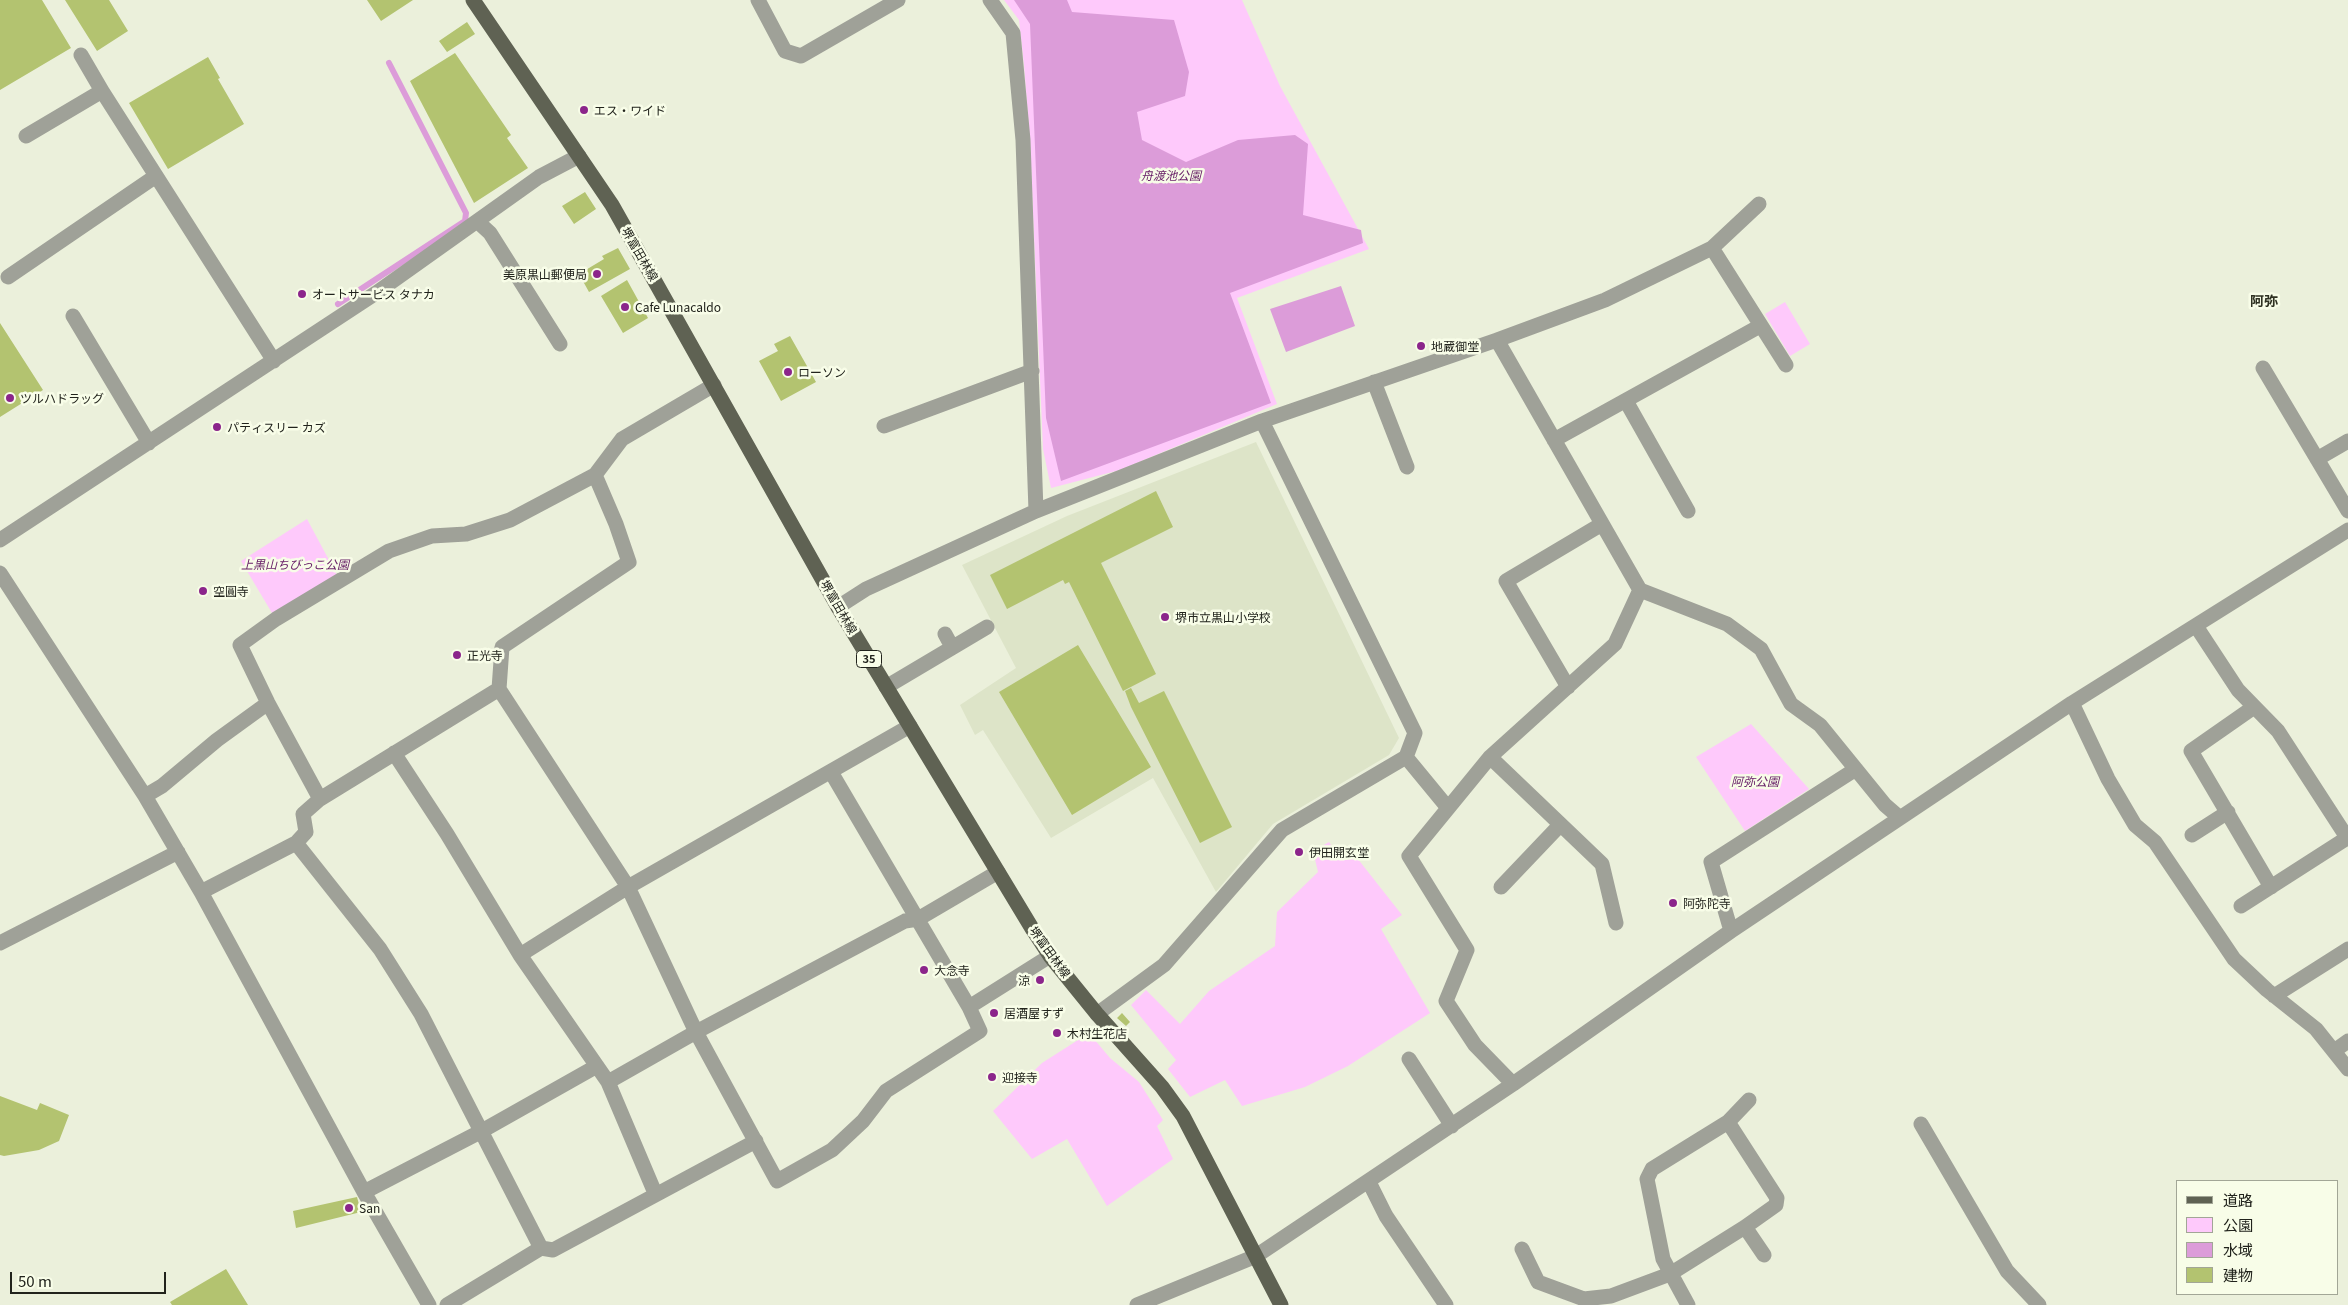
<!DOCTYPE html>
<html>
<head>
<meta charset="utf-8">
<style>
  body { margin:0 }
  #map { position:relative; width:2348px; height:1305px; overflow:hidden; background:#ebf0db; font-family:Georgia,"Noto Sans JP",serif }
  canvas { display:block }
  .legend { position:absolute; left:2176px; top:1180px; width:162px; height:115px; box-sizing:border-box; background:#f8fde8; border:1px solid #a2a696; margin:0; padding:6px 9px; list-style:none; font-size:15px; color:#21231c }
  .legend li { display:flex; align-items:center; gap:10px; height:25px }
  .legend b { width:25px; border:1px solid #a2a696 }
  .scale { position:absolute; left:10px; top:1272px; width:156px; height:22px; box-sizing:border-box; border:2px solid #21231c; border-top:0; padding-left:6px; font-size:15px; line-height:18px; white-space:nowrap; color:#21231c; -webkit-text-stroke:4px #f8fde8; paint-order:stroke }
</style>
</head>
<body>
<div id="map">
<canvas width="2348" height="1305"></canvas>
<ul class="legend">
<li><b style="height:6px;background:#5f6253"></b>道路</li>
<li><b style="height:14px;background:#fec9fb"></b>公園</li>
<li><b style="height:14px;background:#dc9cd9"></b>水域</li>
<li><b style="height:14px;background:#b3c370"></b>建物</li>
</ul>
<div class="scale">50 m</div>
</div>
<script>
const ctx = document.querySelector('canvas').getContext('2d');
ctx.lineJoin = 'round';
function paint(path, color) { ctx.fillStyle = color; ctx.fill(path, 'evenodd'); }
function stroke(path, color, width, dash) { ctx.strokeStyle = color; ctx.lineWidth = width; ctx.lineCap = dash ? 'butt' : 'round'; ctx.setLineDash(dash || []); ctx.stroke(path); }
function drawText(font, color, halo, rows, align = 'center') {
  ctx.font = font + ' Georgia,"Noto Sans JP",serif'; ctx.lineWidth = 5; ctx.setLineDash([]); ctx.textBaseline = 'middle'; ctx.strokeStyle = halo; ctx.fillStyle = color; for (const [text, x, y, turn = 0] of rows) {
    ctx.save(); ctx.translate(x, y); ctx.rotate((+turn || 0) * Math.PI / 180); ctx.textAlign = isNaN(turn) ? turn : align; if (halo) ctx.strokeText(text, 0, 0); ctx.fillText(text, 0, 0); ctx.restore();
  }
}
paint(new Path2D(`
  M 1256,442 L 1399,738 L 1389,755 L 1273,824 L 1216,892 L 1153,778 L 1051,838 L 983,730 L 975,735 L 960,705 L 1016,668 L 962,565 L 1067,516 Z`), '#dde4c8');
paint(new Path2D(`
  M 1004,0 L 1242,0 L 1280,86 L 1369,249 L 1237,298 L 1277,404 L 1120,470 L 1051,488 L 1043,449 L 1030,141 L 1024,65 L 1019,20 Z
  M 1785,302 L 1810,344 L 1790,356 L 1765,314 Z
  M 307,519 L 337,575 L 272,613 L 241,561 Z
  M 1751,724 L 1809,789 L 1745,831 L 1696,757 Z
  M 1329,842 L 1337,854 L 1350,849 L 1402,915 L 1381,929 L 1430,1013 L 1348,1066 L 1305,1087 L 1242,1106 L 1225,1080 L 1190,1097 L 1168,1069 L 1176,1060 L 1131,1005 L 1146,990 L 1180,1024 L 1209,991 L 1275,946 L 1277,912 L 1318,872 L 1313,851 Z
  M 1089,1033 L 1110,1058 L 1139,1082 L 1163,1120 L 1157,1126 L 1173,1159 L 1107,1206 L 1067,1139 L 1032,1159 L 993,1111 L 1042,1063 Z`), '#fec9fb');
paint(new Path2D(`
  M 1014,0 L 1067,0 L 1072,12 L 1174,20 L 1189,72 L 1185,96 L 1137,112 L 1142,140 L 1186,162 L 1238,140 L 1295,135 L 1308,144 L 1303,215 L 1361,230 L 1363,243 L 1230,293 L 1271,403 L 1061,481 L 1046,418 L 1030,24 Z
  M 1341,286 L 1355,326 L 1286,352 L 1270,309 Z`), '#dc9cd9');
stroke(new Path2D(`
  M 338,304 L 465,221 L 466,213 L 389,63`), '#dc9cd9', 6);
paint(new Path2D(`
  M 0,0 L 42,0 L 71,48 L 0,90 Z
  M 65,0 L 109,0 L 128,31 L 97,51 Z
  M 367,0 L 413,0 L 381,21 Z
  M 467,22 L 475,34 L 447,52 L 439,41 Z
  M 455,53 L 511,135 L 507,138 L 528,168 L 474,203 L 410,81 Z
  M 208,57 L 220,78 L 218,79 L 244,124 L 168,169 L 129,103 Z
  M 585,192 L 596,209 L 574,224 L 562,206 Z
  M 618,248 L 630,269 L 589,292 L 579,274 L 604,259 L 602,256 Z
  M 627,280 L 648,318 L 623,333 L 601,296 Z
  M 0,323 L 43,390 L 0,417 Z
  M 790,336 L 816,382 L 781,401 L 759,361 L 778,351 L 774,344 Z
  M 1156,491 L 1173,527 L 1101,563 L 1156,674 L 1123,691 L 1069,582 L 1065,584 L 1063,580 L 1007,609 L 990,575 Z
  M 1078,645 L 1151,767 L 1072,815 L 999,692 Z
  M 1131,688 L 1139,703 L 1164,691 L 1232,827 L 1200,843 L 1131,707 L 1125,691 Z
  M 1122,1013 L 1130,1022 L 1126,1026 L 1117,1018 Z
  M 0,1096 L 37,1110 L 40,1103 L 69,1115 L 59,1141 L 39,1150 L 4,1156 L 0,1155 Z
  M 357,1197 L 361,1212 L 296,1228 L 293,1211 Z
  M 226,1269 L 248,1305 L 172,1305 L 170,1302 Z`), '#b3c370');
stroke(new Path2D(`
  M 758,0 L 785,51 L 801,56 L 898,0
  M 990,0 L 1013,33 L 1023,140 L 1036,511
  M 81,55 L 102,91 L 274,361
  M 26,136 L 102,91
  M 478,222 L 490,233 L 560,344
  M 1712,248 L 1786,365
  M 8,277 L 156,176
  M 73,316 L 149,443
  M 1497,340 L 1605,300 L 1712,248 L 1759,204
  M 2263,368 L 2348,511
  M 1374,382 L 1407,467
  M 714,385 L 622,439 L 595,475 L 616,524 L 629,562 L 502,647 L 499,689 L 628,887 L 696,1032 L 777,1181 L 832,1150 L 863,1121 L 886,1091 L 980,1031 L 969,1007 L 831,772
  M 1626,401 L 1688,511
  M 1262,421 L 1415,733 L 1406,757 L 1448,808
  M 884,426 L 1032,371
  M 1554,440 L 1760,326
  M 2317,459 L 2348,441
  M 0,540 L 376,293 L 539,177 L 579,156
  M 0,573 L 145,796 L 201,892 L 364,1192 L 429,1305
  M 838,607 L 866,589 L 1036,511 L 1262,421 L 1497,340 L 1640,590 L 1727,624 L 1761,649 L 1791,704 L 1820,725 L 1885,805 L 1900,818
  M 2196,626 L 2238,690 L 2278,731 L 2348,839
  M 945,634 L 952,647
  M 886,687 L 987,627
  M 1568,687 L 1506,581 L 1602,524
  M 2072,703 L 2108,779 L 2135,825 L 2155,842 L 2234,959 L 2267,990 L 2316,1029 L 2348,1069
  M 2254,707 L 2191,751 L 2271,887
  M 394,753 L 447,834 L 520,955 L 608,1082 L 655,1193
  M 1490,757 L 1602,864 L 1616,923
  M 145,796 L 162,786 L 217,740 L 268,703
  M 320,799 L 268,703 L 240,645 L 276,619 L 389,551 L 432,536 L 466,534 L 510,520 L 595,475
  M 2192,835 L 2228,812
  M 296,843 L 380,949 L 421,1014 L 541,1248
  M 1501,887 L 1560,825
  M 201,892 L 296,843 L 306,832 L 303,814 L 320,799 L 499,689
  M 2241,906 L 2347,838
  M 1731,931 L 1711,862 L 1856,769
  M 0,943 L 178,852
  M 520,955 L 628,887 L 910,726
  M 2274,996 L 2348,949
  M 969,1007 L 1050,956
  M 1097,1014 L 1164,965 L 1282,830 L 1406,757
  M 2334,1051 L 2348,1041
  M 1409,1059 L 1452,1126
  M 608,1082 L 696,1032 L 905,921 L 918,919 L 998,872
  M 1513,1084 L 1475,1045 L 1446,1001 L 1467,950 L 1409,856 L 1490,757 L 1615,644 L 1640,590
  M 1921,1124 L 2007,1271 L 2039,1305
  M 1369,1182 L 1386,1216 L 1446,1305
  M 364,1192 L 480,1132 L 597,1066
  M 1745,1227 L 1764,1255
  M 1522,1249 L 1538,1282 L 1584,1299 L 1611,1296 L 1670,1274 L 1745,1227 L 1776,1205 L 1777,1198 L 1728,1122
  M 447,1305 L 541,1248 L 553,1250 L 756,1141
  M 1137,1305 L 1256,1256 L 1513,1084 L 1731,931 L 2072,703 L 2348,530
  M 1688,1305 L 1663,1259 L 1647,1179 L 1652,1169 L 1728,1122 L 1749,1100`), '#9fa198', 15);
stroke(new Path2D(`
  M 473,0 L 612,205 L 838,607 L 1033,930 L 1050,956 L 1097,1014 L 1162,1087 L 1183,1116 L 1281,1305`), '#5f6253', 15);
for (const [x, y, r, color] of [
  [584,110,5,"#8b258b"],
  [597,274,5,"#8b258b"],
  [302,294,5,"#8b258b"],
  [625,307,5,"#8b258b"],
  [1421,346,5,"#8b258b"],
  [788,372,5,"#8b258b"],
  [10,398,5,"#8b258b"],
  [217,427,5,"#8b258b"],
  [203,591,5,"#8b258b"],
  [1165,617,5,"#8b258b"],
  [457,655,5,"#8b258b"],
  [1299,852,5,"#8b258b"],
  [1673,903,5,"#8b258b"],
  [924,970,5,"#8b258b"],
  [1040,980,5,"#8b258b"],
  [994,1013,5,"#8b258b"],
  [1057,1033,5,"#8b258b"],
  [992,1077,5,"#8b258b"],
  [349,1208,5,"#8b258b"]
]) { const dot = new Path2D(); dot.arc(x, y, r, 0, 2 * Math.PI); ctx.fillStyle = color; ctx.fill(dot); stroke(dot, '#f8fde8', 2); }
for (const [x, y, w] of [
  [869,659,25]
]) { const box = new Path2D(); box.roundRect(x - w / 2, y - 8.5, w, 17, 4); ctx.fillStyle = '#f8fde8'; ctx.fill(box); stroke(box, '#21231c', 1); }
drawText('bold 11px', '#21231c', null, [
  ["35",869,659]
]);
drawText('12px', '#21231c', '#f8fde8', [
  ["エス・ワイド",594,110],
  ["美原黒山郵便局",587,274,"right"],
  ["オートサービス タナカ",312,294],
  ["Cafe Lunacaldo",635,307],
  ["地蔵御堂",1431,346],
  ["ローソン",798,372],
  ["ツルハドラッグ",20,398],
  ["パティスリー カズ",227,427],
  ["空圓寺",213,591],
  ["堺市立黒山小学校",1175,617],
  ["正光寺",467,655],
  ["伊田開玄堂",1309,852],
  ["阿弥陀寺",1683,903],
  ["大念寺",934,970],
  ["涼",1030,980,"right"],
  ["居酒屋すず",1004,1013],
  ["木村生花店",1067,1033],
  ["迎接寺",1002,1077],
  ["San",359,1208]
], 'left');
drawText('italic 12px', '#651b65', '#f8fde8', [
  ["舟渡池公園",1171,175],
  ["上黒山ちびっこ公園",295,564],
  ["阿弥公園",1755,781]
]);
drawText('12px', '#21231c', '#f8fde8', [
  ["堺富田林線",640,254,60],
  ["堺富田林線",839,607,60],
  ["堺富田林線",1050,952,54]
]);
drawText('bold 14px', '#2f3222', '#f8fde8', [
  ["阿弥",2264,301]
]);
</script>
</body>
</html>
